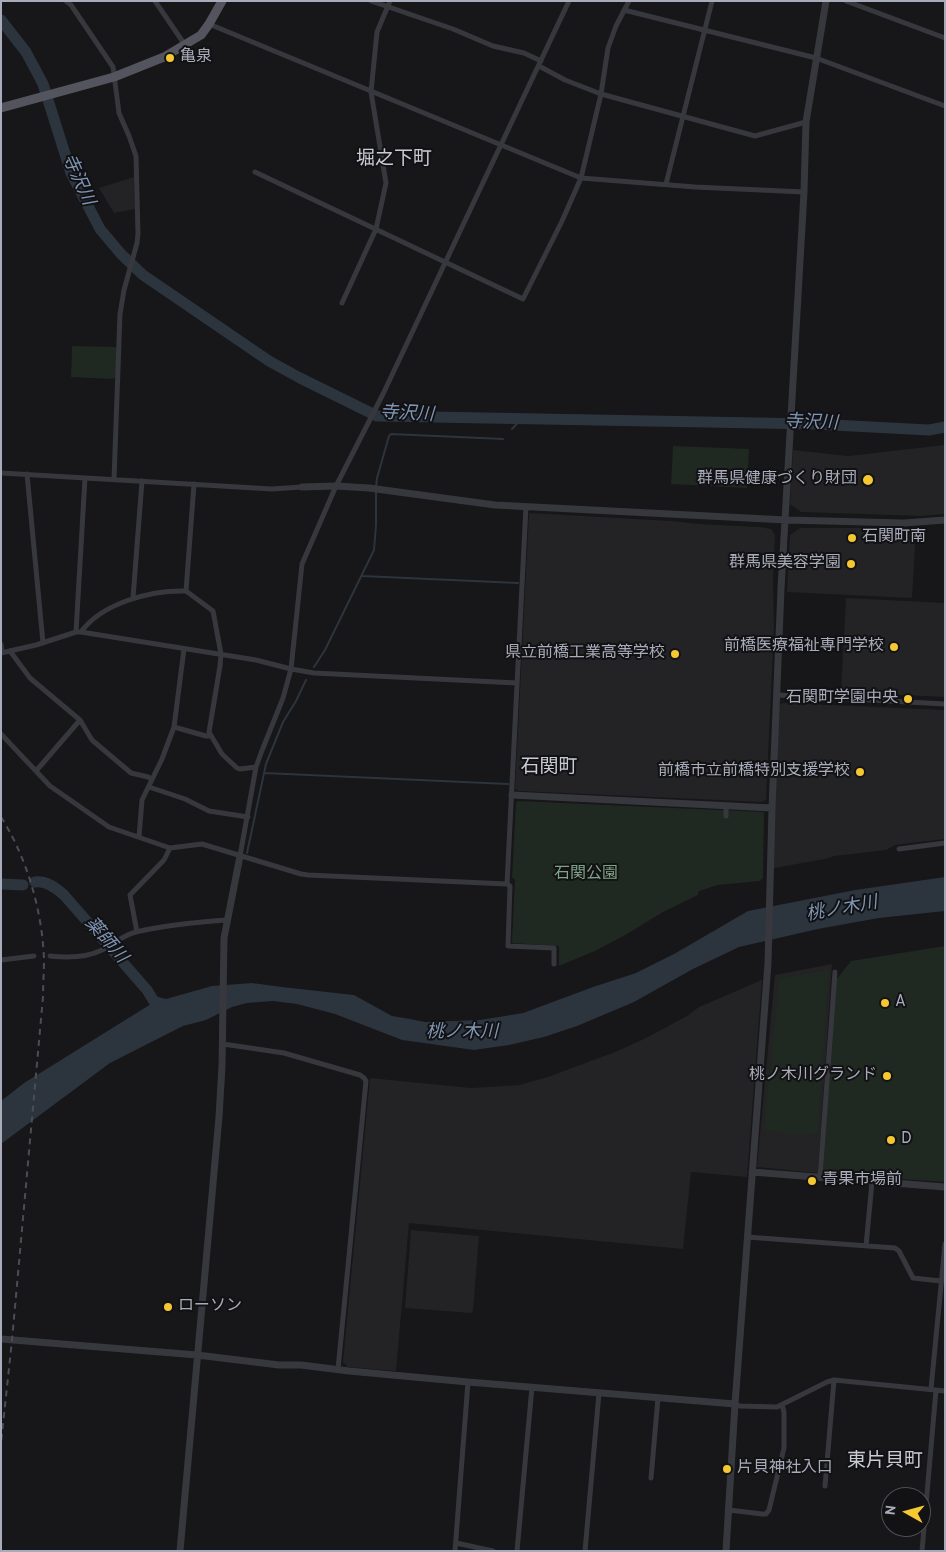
<!DOCTYPE html>
<html>
<head>
<meta charset="utf-8">
<style>
  body { margin:0 }
  #map { position:relative; width:946px; height:1552px; overflow:hidden; background:#171618; font-family:Overpass,sans-serif }
  canvas { display:block }
  .frame { position:absolute; inset:0; border:2px solid #a8abb9; pointer-events:none }
  .north { position:absolute; left:881px; top:1487px; width:50px; height:50px; box-sizing:border-box; background:#121113; border:1px solid #4e4f55; border-radius:50%; rotate:277deg; font-size:14px; font-weight:700; line-height:20px; text-align:center; color:#a8abb9 }
  .north::after { content:''; display:block; margin:auto; width:18px; height:22px; background:#f5c832; clip-path:polygon(50% 0,100% 100%,50% 72%,0 100%) }
</style>
</head>
<body>
<div id="map">
<canvas width="946" height="1552"></canvas>
<div class="frame"></div>
<div class="north">N</div>
</div>
<script>
const ctx = document.querySelector('canvas').getContext('2d');
ctx.lineJoin = 'round';
function paint(path, color) { ctx.fillStyle = color; ctx.fill(path, 'evenodd'); }
function stroke(path, color, width, dash) { ctx.strokeStyle = color; ctx.lineWidth = width; ctx.lineCap = dash ? 'butt' : 'round'; ctx.setLineDash(dash || []); ctx.stroke(path); }
function drawText(font, color, halo, rows, align = 'center') {
  ctx.font = font + ' Overpass,"Noto Sans JP",sans-serif'; ctx.lineWidth = 4; ctx.setLineDash([]); ctx.textBaseline = 'middle'; ctx.strokeStyle = halo; ctx.fillStyle = color; for (const [text, x, y, turn = 0] of rows) {
    ctx.save(); ctx.translate(x, y); ctx.rotate((+turn || 0) * Math.PI / 180); ctx.textAlign = isNaN(turn) ? turn : align; if (halo) ctx.strokeText(text, 0, 0); ctx.fillText(text, 0, 0); ctx.restore();
  }
}
paint(new Path2D(`
  M 134,177 L 135,209 L 114,213 L 99,188 Z
  M 945,445 L 945,514 L 922,516 L 801,512 L 790,504 L 793,450 L 848,456 Z
  M 530,513 L 671,521 L 699,524 L 760,527 L 771,529 L 775,535 L 773,579 L 774,627 L 766,800 L 763,802 L 519,791 L 515,789 L 529,514 Z
  M 800,528 L 916,528 L 912,598 L 787,592 L 790,535 Z
  M 846,598 L 945,603 L 945,697 L 841,692 Z
  M 783,703 L 945,710 L 945,839 L 895,845 L 886,850 L 834,856 L 825,859 L 774,868 L 773,834 L 778,706 Z
  M 832,964 L 818,1173 L 757,1167 L 775,975 Z
  M 762,980 L 747,1177 L 691,1172 L 683,1249 L 409,1223 L 396,1371 L 348,1367 L 343,1362 L 370,1078 L 471,1088 L 519,1085 L 548,1077 L 615,1052 L 644,1039 L 687,1016 L 699,1007 Z
  M 411,1230 L 479,1236 L 473,1311 L 471,1313 L 405,1308 Z`), '#232225');
paint(new Path2D(`
  M 72,346 L 116,347 L 116,377 L 112,379 L 71,377 Z
  M 673,446 L 749,449 L 747,488 L 671,484 Z
  M 518,801 L 764,812 L 763,878 L 760,881 L 718,885 L 699,891 L 698,895 L 663,912 L 627,934 L 597,950 L 559,966 L 559,946 L 513,943 L 512,941 L 515,880 L 512,877 L 516,803 Z
  M 945,946 L 945,1182 L 825,1174 L 823,1171 L 836,980 L 851,961 Z
  M 829,970 L 818,1133 C 800,1136 781,1135 764,1129 L 779,978 Z`), '#202822');
paint(new Path2D(`
  M 945,877 L 945,911 L 879,918 L 818,929 L 739,947 L 693,969 L 634,1002 L 577,1026 L 544,1037 L 509,1045 L 474,1050 L 402,1040 L 335,1014 L 297,1004 L 273,1001 L 247,1003 L 232,1007 L 206,1020 L 183,1026 L 110,1063 L 1,1144 L 1,1101 L 24,1083 L 151,1004 L 151,995 L 166,999 L 212,986 L 252,983 L 282,987 L 354,995 L 392,1016 L 410,1019 L 425,1022 L 480,1020 L 523,1013 L 593,987 L 636,973 L 674,954 L 748,911 L 855,890 Z`), '#2c343d');
stroke(new Path2D(`
  M 512,429 L 522,418
  M 376,487 L 377,478 L 389,436 L 391,434 L 503,439
  M 362,576 L 518,583
  M 314,667 L 325,650 L 374,550 L 376,525 L 376,492
  M 264,773 L 508,784
  M 247,853 L 266,764 L 283,722 L 296,701 L 306,680`), '#2c343d', 2);
stroke(new Path2D(`
  M 1,20 L 26,52 L 43,84 L 71,173 L 100,229 L 121,254 L 143,275 L 269,361 L 300,378 L 377,416 L 814,424 L 929,430 L 945,427
  M 35,882 C 46,880 56,888 64,895 L 147,990 L 158,1008
  M 1,884 L 23,885`), '#2c343d', 11);
stroke(new Path2D(`
  M 66,1 L 71,5 L 113,67 L 119,113 L 129,136 L 136,156 L 138,234 L 137,243 L 124,290 L 120,314 L 114,479
  M 155,1 L 185,45
  M 371,1 L 453,29 L 493,46 L 524,53 L 541,61
  M 846,1 L 945,38
  M 624,10 L 816,58 L 945,106
  M 209,24 L 581,178 L 695,187 L 804,192
  M 539,66 L 565,80 L 601,94 L 755,136 L 806,122
  M 255,172 L 523,299 L 562,221 L 581,178 L 601,94 L 608,48 L 616,26 L 629,1
  M 666,184 L 712,1
  M 342,303 L 376,229 L 386,183 L 371,92 L 377,32 L 390,1
  M 1,473 L 272,489 L 302,487
  M 27,474 L 43,643
  M 526,506 L 507,884 L 510,886 L 508,946 L 554,948 L 554,964
  M 186,591 L 194,484
  M 133,598 L 142,481
  M 76,632 L 85,478
  M 81,632 C 102,603 151,590 186,591 L 213,611 L 221,654 L 220,666 L 209,732 L 222,754 L 237,768 L 240,769 L 256,767
  M 1,644 L 2,652
  M 10,651 L 30,678 L 80,720 L 92,740 L 131,773 L 148,777 L 152,779
  M 1,653 L 36,645 L 76,632 L 81,632 L 256,660 L 291,669 L 314,673 L 517,683
  M 777,695 L 945,704
  M 174,727 L 206,736 L 211,736
  M 1,734 L 50,786 L 109,827 L 170,848 L 202,844 L 301,874 L 308,875 L 507,884
  M 36,771 L 80,720
  M 149,787 L 185,799 L 209,811 L 248,817
  M 726,816 L 726,806
  M 139,837 L 142,800 L 162,759 L 174,727 L 184,649
  M 899,849 L 945,843
  M 240,856 L 256,767 L 261,753 L 283,698 L 291,669 L 302,564 L 336,486 L 383,394 L 569,1
  M 137,932 L 130,895 L 164,860 L 170,848
  M 50,956 C 68,958 86,958 102,950 C 114,944 123,935 136,932 C 165,925 197,922 227,920
  M 1,960 L 34,956
  M 223,1044 L 284,1053 L 360,1075 L 364,1078 L 366,1081 L 338,1369
  M 820,1178 L 835,972
  M 747,1237 L 895,1248 L 899,1251 L 913,1278 L 941,1281
  M 866,1246 L 872,1182
  M 931,1389 L 945,1244
  M 735,1404 L 740,1406 L 777,1407 L 827,1382 L 834,1380 L 945,1391
  M 651,1478 L 658,1398
  M 825,1486 L 834,1380
  M 729,1510 L 762,1514 L 766,1514 L 769,1510 L 784,1448 L 784,1412 L 782,1405
  M 456,1543 L 493,1551
  M 455,1551 L 468,1382
  M 517,1551 L 532,1387
  M 585,1551 L 599,1393
  M 922,1551 L 936,1390`), '#37383d', 5);
stroke(new Path2D(`
  M 302,487 L 336,486 L 369,488 L 495,505 L 786,520 L 904,523 L 945,520
  M 512,795 L 772,808
  M 752,1172 L 945,1187
  M 1,1339 L 197,1355 L 279,1365 L 301,1365 L 349,1371 L 468,1382 L 735,1404
  M 180,1551 L 219,1117 L 222,1066 L 224,938 L 240,856
  M 726,1551 L 735,1404 L 768,963 L 772,808 L 781,589 L 804,192 L 806,122 L 826,1`), '#37383d', 7);
stroke(new Path2D(`
  M 1,108 L 114,77 L 164,57 L 201,35 L 209,24 L 222,1`), '#53545d', 9);
stroke(new Path2D(`
  M 1,817 C 27,858 42,910 44,959 C 44,972 43,985 43,997 L 12,1340 L 1,1443`), '#4c4d54', 2, [6, 5]);
for (const [x, y, r, color] of [
  [170,58,5,"#f5c832"],
  [868,480,6,"#f5c832"],
  [852,538,5,"#f5c832"],
  [851,564,5,"#f5c832"],
  [894,647,5,"#f5c832"],
  [675,654,5,"#f5c832"],
  [908,699,5,"#f5c832"],
  [860,772,5,"#f5c832"],
  [885,1003,5,"#f5c832"],
  [887,1076,5,"#f5c832"],
  [891,1140,5,"#f5c832"],
  [812,1181,5,"#f5c832"],
  [168,1307,5,"#f5c832"],
  [727,1469,5,"#f5c832"]
]) { const dot = new Path2D(); dot.arc(x, y, r, 0, 2 * Math.PI); ctx.fillStyle = color; ctx.fill(dot); stroke(dot, '#121113', 2); }
drawText('16px', '#a8abb9', '#121113', [
  ["亀泉",180,58],
  ["群馬県健康づくり財団",857,480,"right"],
  ["石関町南",862,538],
  ["群馬県美容学園",841,564,"right"],
  ["前橋医療福祉専門学校",884,647,"right"],
  ["県立前橋工業高等学校",665,654,"right"],
  ["石関町学園中央",898,699,"right"],
  ["前橋市立前橋特別支援学校",850,772,"right"],
  ["A",895,1003],
  ["桃ノ木川グランド",877,1076,"right"],
  ["D",901,1140],
  ["青果市場前",822,1181],
  ["ローソン",178,1307],
  ["片貝神社入口",737,1469]
], 'left');
drawText('16px', '#7fa485', '#121113', [
  ["石関公園",586,875]
]);
drawText('italic 18px', '#7f95b4', '#121113', [
  ["寺沢川",77,180,66],
  ["寺沢川",407,415,3],
  ["寺沢川",811,424,2],
  ["桃ノ木川",842,910,-10],
  ["薬師川",105,941,49],
  ["桃ノ木川",462,1033]
]);
drawText('19px', '#c9cbd4', '#121113', [
  ["堀之下町",394,160],
  ["石関町",549,768],
  ["東片貝町",885,1462]
]);
</script>
</body>
</html>
